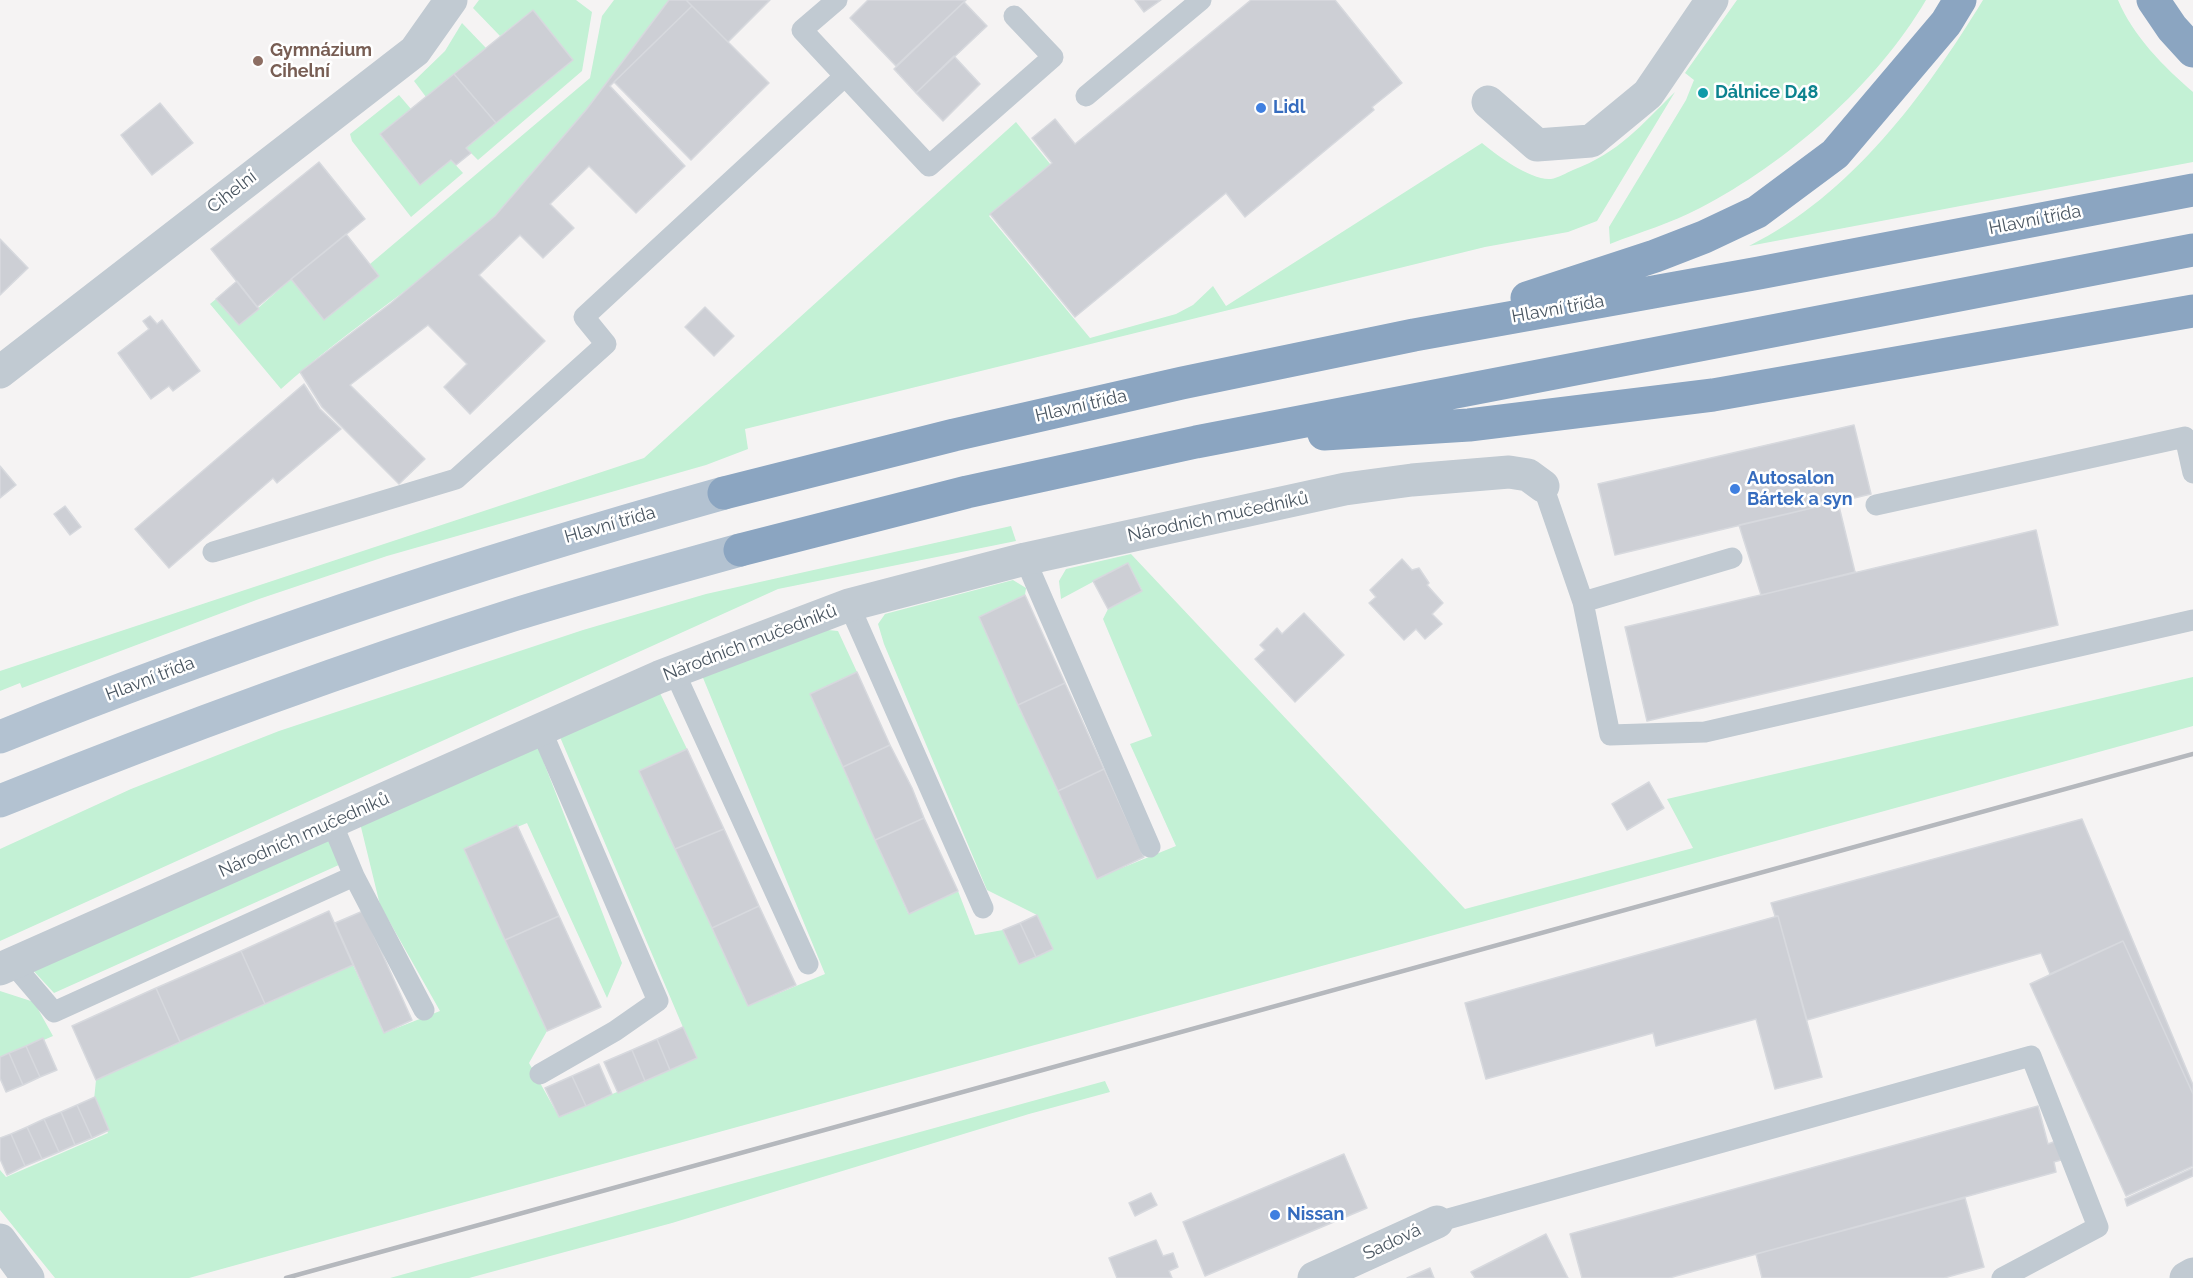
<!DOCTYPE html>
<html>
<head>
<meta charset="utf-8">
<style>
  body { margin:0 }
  canvas { display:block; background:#f5f3f3 }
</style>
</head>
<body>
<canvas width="2193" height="1278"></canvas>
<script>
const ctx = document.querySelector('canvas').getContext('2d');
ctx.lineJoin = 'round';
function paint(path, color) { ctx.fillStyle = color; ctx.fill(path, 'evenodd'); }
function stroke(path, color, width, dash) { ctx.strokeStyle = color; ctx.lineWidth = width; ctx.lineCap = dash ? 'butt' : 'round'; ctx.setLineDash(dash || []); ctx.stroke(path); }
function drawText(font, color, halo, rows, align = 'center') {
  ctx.font = font + ' Raleway,sans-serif'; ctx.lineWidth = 5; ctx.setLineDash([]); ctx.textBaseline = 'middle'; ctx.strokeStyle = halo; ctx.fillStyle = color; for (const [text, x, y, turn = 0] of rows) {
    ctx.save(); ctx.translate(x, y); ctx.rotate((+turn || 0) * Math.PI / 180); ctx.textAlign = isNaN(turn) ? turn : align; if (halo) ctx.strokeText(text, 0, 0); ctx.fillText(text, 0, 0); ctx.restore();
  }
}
paint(new Path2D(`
  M 479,0 L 576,0 L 592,12 L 582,71 L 478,160 L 466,148 L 573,60 L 533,10 L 500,36 L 473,8 Z
  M 614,0 L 669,0 C 614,74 561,153 494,217 C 427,280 349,328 281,389 L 210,304 L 216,299 L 239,325 L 291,279 L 324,320 L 379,276 L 370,264 L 590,78 L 602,16 Z
  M 1737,0 L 1926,0 C 1876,85 1787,163 1700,208 C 1672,223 1640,232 1610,244 L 1609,227 L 1686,100 L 1694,80 L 1685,73 Z
  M 1983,0 L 2118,0 C 2133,36 2164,67 2193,92 L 2193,162 L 1749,246 C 1851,195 1925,95 1983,0 Z
  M 462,23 L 486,48 L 426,97 L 414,81 L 445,51 Z
  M 1675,92 L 1597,221 L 1568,232 L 1485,247 L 745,429 L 748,449 L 706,465 L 387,556 L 259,599 L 22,688 L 20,683 L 0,691 L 0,671 L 644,458 L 1016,122 L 1051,165 L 989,216 L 1090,338 L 1176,314 L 1193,305 L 1213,286 L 1226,306 L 1482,143 C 1496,155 1532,181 1551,179 C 1558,178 1566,173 1573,170 C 1620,152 1640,126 1675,92 Z
  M 399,95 L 411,109 L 380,135 L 420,184 L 451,160 L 463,173 L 411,217 L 352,141 L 350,134 Z
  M 1011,526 L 1016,541 L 778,589 L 0,941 L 0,849 L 131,789 L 279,731 L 583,630 L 706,594 Z
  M 1131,554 L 1465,909 L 1693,848 L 1667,799 L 2193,677 L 2193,726 L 189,1278 L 55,1278 L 0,1210 L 0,1170 L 6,1177 L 108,1133 L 94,1100 L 96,1080 L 353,965 L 384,1033 L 440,1011 L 380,905 L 360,823 L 537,745 L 622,963 L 607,998 L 527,823 L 464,849 L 547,1031 L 529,1063 L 559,1117 L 696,1058 L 560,737 L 659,691 L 687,749 L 639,771 L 748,1006 L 825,974 L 701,673 L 808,628 L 838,631 L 857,672 L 810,694 L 908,913 L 958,891 L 975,935 L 1003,930 L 1019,964 L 1053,949 L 1037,915 L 987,890 L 884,644 L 878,624 L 885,614 L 1013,580 L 1026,588 L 1025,595 L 979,617 L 1097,878 L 1176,846 L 1130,744 L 1152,736 L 1103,619 L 1108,609 L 1142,590 L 1128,563 L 1061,599 L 1059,581 L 1066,569 Z
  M 329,836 L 341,864 L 54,993 L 30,967 Z
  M 0,991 L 34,1002 L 53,1036 L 0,1059 Z
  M 1105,1081 L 1110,1092 L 1029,1114 L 672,1223 L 469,1278 L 390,1278 Z`), '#c3f1d5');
const building = new Path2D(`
  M 669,0 L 686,0 L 692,6 L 610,86 L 685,166 L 636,213 L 589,166 L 550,204 L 574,228 L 543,258 L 520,235 L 479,275 L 545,341 L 470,414 L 444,387 L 467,364 L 428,325 L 350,385 L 425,459 L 399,484 L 322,407 L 300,372 L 391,303 L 495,216 L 586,110 Z
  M 686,0 L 770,0 L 728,42 Z
  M 868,0 L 966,0 L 896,66 L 850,18 Z
  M 1135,0 L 1161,0 L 1144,12 Z
  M 1251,0 L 1335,0 L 1402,83 L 1372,107 L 1374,110 L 1245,217 L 1226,193 L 1075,317 L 990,214 L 1052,163 L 1032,138 L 1055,119 L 1075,144 Z
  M 964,2 L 987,26 L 916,93 L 894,69 Z
  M 692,6 L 769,83 L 691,160 L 614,82 Z
  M 533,10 L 573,60 L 496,123 L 454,74 Z
  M 954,56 L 980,84 L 943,121 L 916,93 Z
  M 454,74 L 496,123 L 466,148 L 471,153 L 456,165 L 451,160 L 420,185 L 380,134 Z
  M 160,103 L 193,143 L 152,175 L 121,135 Z
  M 319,162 L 365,219 L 257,307 L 211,249 Z
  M 346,234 L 379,276 L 324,320 L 291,279 Z
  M 0,239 L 28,268 L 0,295 Z
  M 237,281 L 259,309 L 239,325 L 216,299 Z
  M 705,307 L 734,336 L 714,356 L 685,327 Z
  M 150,316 L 157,324 L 162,320 L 200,371 L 173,391 L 169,386 L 151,399 L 118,353 L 149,329 L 143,321 Z
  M 304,384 L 320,409 L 341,429 L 277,483 L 273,478 L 169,568 L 135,529 Z
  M 1854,425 L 1871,494 L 1615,555 L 1598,484 Z
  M 0,466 L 16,485 L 0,498 Z
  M 1838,502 L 1855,572 L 1761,595 L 1739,525 Z
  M 65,506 L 81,527 L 70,535 L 54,514 Z
  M 2036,530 L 2058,625 L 1647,721 L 1625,627 Z
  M 1402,559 L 1412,570 L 1419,568 L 1429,583 L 1427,585 L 1443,603 L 1432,614 L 1442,624 L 1425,639 L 1416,629 L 1404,640 L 1369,603 L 1376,597 L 1370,590 Z
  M 1128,563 L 1142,591 L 1108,609 L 1093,581 Z
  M 1025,595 L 1065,683 L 1018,705 L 979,617 Z
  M 1304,613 L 1344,655 L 1295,702 L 1255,659 L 1265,650 L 1260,645 L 1277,628 L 1282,634 Z
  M 857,672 L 890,745 L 843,767 L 810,694 Z
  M 1065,683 L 1104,769 L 1058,791 L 1018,705 Z
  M 890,745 L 912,788 L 924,818 L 875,840 L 843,767 Z
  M 687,749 L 724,829 L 675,849 L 639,771 Z
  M 1104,769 L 1144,857 L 1097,879 L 1058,791 Z
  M 1649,782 L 1664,808 L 1627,830 L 1612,804 Z
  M 924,818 L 958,891 L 909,914 L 875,840 Z
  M 2082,819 L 2193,1085 L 2193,1094 L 2123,941 L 2050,974 L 2041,953 L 1807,1020 L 1778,916 L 1775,916 L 1771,903 Z
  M 517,825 L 559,916 L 505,940 L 464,849 Z
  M 724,829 L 759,906 L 712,928 L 675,849 Z
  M 759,906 L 796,985 L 748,1006 L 712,928 Z
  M 329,911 L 353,965 L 265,1004 L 241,951 Z
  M 363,911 L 412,1020 L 384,1033 L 335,923 Z
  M 1037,915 L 1053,949 L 1036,957 L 1020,923 Z
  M 559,916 L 601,1007 L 547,1031 L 505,940 Z
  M 1778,916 L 1822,1077 L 1775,1089 L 1756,1019 L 1656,1046 L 1653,1033 L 1486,1079 L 1465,1003 Z
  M 1020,923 L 1036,957 L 1019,964 L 1003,930 Z
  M 2123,941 L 2193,1094 L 2193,1166 L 2126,1196 L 2030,984 Z
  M 241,951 L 265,1004 L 180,1042 L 156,988 Z
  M 156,988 L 180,1042 L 96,1080 L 72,1026 Z
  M 683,1027 L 697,1058 L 670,1070 L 657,1039 Z
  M 43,1038 L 57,1070 L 40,1077 L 26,1046 Z
  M 657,1039 L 670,1070 L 645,1081 L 632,1050 Z
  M 26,1046 L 40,1077 L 23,1085 L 9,1053 Z
  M 632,1050 L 645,1081 L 618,1093 L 604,1062 Z
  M 9,1053 L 23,1085 L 6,1092 L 0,1078 L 0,1057 Z
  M 599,1064 L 612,1094 L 586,1106 L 572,1076 Z
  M 572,1076 L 586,1106 L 559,1117 L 545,1088 Z
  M 95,1097 L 109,1130 L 92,1138 L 77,1105 Z
  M 77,1105 L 92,1138 L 75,1145 L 61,1112 Z
  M 2038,1106 L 2048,1144 L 2056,1141 L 2061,1160 L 2054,1162 L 2056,1172 L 1669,1278 L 1582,1278 L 1570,1234 Z
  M 61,1112 L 75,1145 L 59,1152 L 44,1119 Z
  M 44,1119 L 59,1152 L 42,1159 L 27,1127 Z
  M 27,1127 L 42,1159 L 25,1166 L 11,1134 Z
  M 11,1134 L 25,1166 L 7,1175 L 0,1159 L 0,1138 Z
  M 1344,1154 L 1367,1208 L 1205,1276 L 1183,1222 Z
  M 2193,1168 L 2193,1176 L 2127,1206 L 2125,1199 Z
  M 1151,1193 L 1157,1205 L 1135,1216 L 1129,1203 Z
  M 1965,1198 L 1984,1267 L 1944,1278 L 1762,1278 L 1756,1254 Z
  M 1546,1234 L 1568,1278 L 1475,1278 L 1471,1272 Z
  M 1156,1240 L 1163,1256 L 1173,1253 L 1178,1267 L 1169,1271 L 1172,1278 L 1117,1278 L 1109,1258 Z
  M 1430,1268 L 1434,1278 L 1407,1278 Z`);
paint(building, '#cdcfd5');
stroke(building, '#d7d9de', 1.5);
stroke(new Path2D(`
  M 837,0 L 802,30 L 929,166 L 1053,57 L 1014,16
  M 1086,96 L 1201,0
  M 1543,486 L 1583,602 L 1610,735 L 1705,732 L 2193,620
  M 1876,505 L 2185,437 L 2193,473
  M 213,552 L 456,479 L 606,344 L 584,317 L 845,76
  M 1025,559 L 1150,847
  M 1583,602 L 1732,558
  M 849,605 L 983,908
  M 674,671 L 808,964
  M 354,876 L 424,1010
  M 13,964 L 54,1012 L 354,876 L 332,823
  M 540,1074 L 615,1031 L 658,1001 L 541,730
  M 1437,1222 L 2031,1056 L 2098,1227 L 2002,1278`), '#c1cad2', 21);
stroke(new Path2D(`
  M 1488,102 L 1537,145 L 1591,141 L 1648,94 L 1712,0
  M 0,372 L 415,51 L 451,0
  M 0,969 L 659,677 L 849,605 L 1025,559 L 1345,489 L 1412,480 L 1509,472 L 1528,475 L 1543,486
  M 0,1240 L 28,1278
  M 1314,1278 L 1437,1222
  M 2186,1278 L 2193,1274`), '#c1cad2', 33);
stroke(new Path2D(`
  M 0,737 C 237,641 478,562 724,493
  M 0,801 C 169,733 339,670 513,615 C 588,592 664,571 740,550`), '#b3c2d1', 33);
stroke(new Path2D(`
  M 2153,0 L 2172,28 L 2193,51
  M 1527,298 L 1655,256 L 1704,237 L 1757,212 L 1835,154 L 1946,23 L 1960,0
  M 1324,434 L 1469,425 L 1713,395 L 2193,311
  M 724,493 L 954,435 L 1182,383 L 1414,335 L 1759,273 L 2193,190
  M 740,550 L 967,492 L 1196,442 L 2193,250`), '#8ba5c1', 33);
stroke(new Path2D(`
  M 286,1278 L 2193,754`), '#b5b8bd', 4.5);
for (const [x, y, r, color] of [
  [258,61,6,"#8d6e63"],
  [1703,93,6,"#0f9aa8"],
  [1261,108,6,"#3f7fe0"],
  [1735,489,6,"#3f7fe0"],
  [1275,1215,6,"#3f7fe0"]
]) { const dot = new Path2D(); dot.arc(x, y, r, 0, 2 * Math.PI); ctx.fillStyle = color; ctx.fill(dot); stroke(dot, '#fff', 2); }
drawText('bold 18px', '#785e54', '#fff', [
  ["Gymnázium",270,51],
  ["Cihelní",270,72]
], 'left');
drawText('bold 18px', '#0d838f', '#fff', [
  ["Dálnice D48",1715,93]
], 'left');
drawText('bold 18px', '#366cbe', '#fff', [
  ["Lidl",1273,108],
  ["Autosalon",1747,479],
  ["Bártek a syn",1747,500],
  ["Nissan",1287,1215]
], 'left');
drawText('18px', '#4a5661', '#fff', [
  ["Cihelní",232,192,-38],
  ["Hlavní třída",2035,220,-11],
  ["Hlavní třída",1558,309,-10],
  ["Hlavní třída",1081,406,-13],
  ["Národních mučedníků",1218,517,-12],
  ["Hlavní třída",610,525,-16],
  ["Národních mučedníků",750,643,-21],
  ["Hlavní třída",150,679,-21],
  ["Národních mučedníků",304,835,-24],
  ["Sadová",1392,1242,-25]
]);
</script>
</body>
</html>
